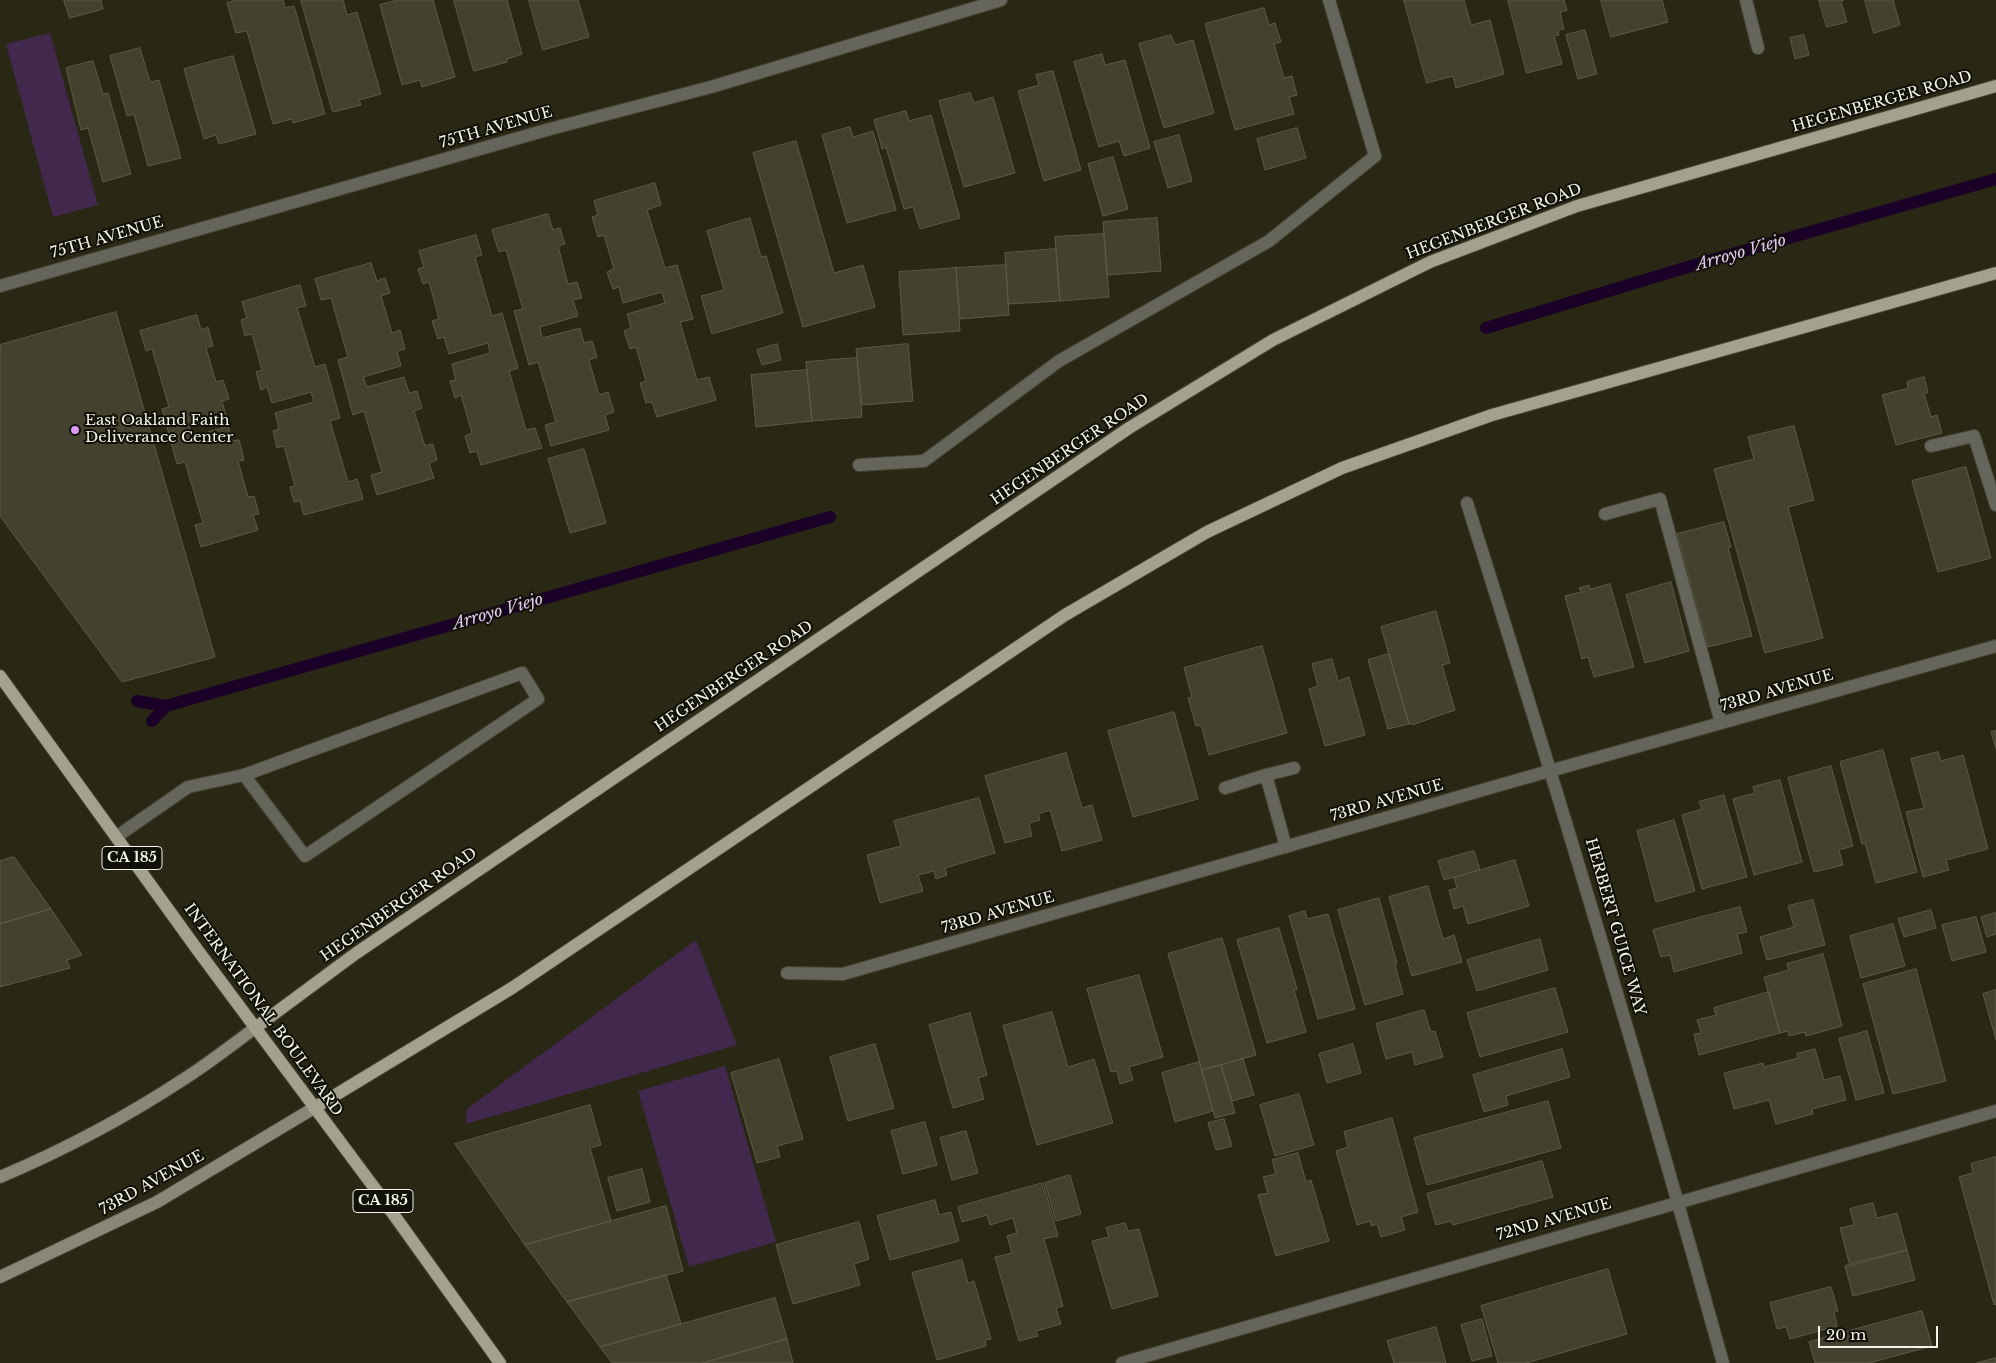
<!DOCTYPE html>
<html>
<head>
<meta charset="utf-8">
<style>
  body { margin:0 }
  #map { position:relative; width:1996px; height:1363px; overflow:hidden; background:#292815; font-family:"Libre Baskerville",serif }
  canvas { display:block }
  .scale { position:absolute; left:1818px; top:1326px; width:120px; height:22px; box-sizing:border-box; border:2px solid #f5f4e8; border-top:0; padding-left:6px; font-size:15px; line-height:18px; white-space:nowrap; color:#f5f4e8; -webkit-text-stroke:4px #101008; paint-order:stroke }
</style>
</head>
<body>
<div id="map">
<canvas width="1996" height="1363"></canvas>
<div class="scale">20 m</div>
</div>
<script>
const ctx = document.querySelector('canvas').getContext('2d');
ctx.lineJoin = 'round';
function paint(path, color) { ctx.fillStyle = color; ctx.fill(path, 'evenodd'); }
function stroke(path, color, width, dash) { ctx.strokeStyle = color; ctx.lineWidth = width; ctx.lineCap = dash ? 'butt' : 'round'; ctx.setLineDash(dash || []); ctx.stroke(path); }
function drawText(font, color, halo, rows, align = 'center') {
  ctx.font = font + ' "Libre Baskerville",serif'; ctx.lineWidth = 4; ctx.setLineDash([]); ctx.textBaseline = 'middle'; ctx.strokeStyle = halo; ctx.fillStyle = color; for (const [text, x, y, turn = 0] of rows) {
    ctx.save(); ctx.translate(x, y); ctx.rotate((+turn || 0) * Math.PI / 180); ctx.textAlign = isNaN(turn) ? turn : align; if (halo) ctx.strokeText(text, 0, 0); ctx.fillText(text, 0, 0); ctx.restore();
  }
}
paint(new Path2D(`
  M 50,33 L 98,205 L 53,217 L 6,44 Z
  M 696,940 L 737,1045 L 466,1124 L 467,1109 Z
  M 725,1066 L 776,1242 L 689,1267 L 638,1091 Z`), '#42284c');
stroke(new Path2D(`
  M 1486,328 L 1701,263 L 1996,179
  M 137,701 L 166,706
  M 152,721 L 166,706 L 830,517`), '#1b0027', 12);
const building = new Path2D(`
  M 64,0 L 101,0 L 103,9 L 70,18 Z
  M 237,0 L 283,0 L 285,8 L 294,6 L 325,114 L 293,123 L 292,119 L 273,124 L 247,31 L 236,33 L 227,3 Z
  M 301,0 L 343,0 L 347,15 L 357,12 L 381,94 L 359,100 L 361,105 L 333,112 Z
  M 398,0 L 433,0 L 455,77 L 422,87 L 420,80 L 402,85 L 380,5 Z
  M 454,0 L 507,0 L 522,54 L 507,59 L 507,62 L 474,71 Z
  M 529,0 L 578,0 L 589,37 L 543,50 Z
  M 1404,0 L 1464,0 L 1471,25 L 1490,20 L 1504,74 L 1456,88 L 1453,76 L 1427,83 Z
  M 1508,0 L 1564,0 L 1567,10 L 1560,12 L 1564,29 L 1558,30 L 1559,35 L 1554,36 L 1562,64 L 1527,73 Z
  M 1601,0 L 1662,0 L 1668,22 L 1611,37 Z
  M 1819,0 L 1844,0 L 1841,1 L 1847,22 L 1827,27 Z
  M 1865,0 L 1893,0 L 1900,25 L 1874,33 Z
  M 1264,8 L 1269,25 L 1275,23 L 1281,42 L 1274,44 L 1284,78 L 1292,76 L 1297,95 L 1289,97 L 1294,114 L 1235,130 L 1205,24 Z
  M 1585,30 L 1597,74 L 1578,79 L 1566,35 Z
  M 1171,35 L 1175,45 L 1193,40 L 1214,113 L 1164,128 L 1139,44 Z
  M 1804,35 L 1809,55 L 1795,59 L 1790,38 Z
  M 140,48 L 150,82 L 159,80 L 181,158 L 148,166 L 134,114 L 127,116 L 110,56 Z
  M 1102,54 L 1105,65 L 1125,60 L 1150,148 L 1124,156 L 1119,141 L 1099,147 L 1074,62 Z
  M 233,56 L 256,134 L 219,144 L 216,135 L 204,139 L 184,69 Z
  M 93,61 L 103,94 L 108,93 L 131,174 L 103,182 L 88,128 L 81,130 L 66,68 Z
  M 1053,71 L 1081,170 L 1044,181 L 1018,91 L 1039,85 L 1036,75 Z
  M 970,93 L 974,103 L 993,97 L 1015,173 L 964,187 L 939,101 Z
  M 906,111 L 909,121 L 931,115 L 960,218 L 920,229 L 913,207 L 904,209 L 886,147 L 882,149 L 874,120 Z
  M 850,127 L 853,137 L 873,131 L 896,210 L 847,223 L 822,135 Z
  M 1297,128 L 1306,158 L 1265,170 L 1257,139 Z
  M 1179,135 L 1192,181 L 1168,188 L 1154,142 Z
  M 796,141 L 834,273 L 863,265 L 875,307 L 803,327 L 753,153 Z
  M 1113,157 L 1128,209 L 1103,216 L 1088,164 Z
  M 655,183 L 661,205 L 647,210 L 665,268 L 677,265 L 693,319 L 680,322 L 697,380 L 709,377 L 716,400 L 657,417 L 652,402 L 646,403 L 640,383 L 646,381 L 636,347 L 630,349 L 624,331 L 631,328 L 627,314 L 665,303 L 662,292 L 623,303 L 619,287 L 613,289 L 607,272 L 614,269 L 604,235 L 598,237 L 592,217 L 598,215 L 594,201 Z
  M 548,214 L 553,230 L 560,228 L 565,244 L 558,246 L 568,284 L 577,282 L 582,298 L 573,300 L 578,316 L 540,327 L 542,338 L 580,328 L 584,343 L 592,341 L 597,357 L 589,360 L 599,395 L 608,392 L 614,412 L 605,415 L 609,430 L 551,446 L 545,425 L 556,422 L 538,362 L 529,365 L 514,311 L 523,309 L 506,250 L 499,252 L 492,230 Z
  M 750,218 L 761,257 L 766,256 L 783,313 L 712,334 L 701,296 L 724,290 L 707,231 Z
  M 1157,218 L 1161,271 L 1107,275 L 1103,222 Z
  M 1104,234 L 1109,297 L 1060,301 L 1055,237 Z
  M 476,235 L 482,255 L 475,257 L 492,316 L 502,313 L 518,368 L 509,371 L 526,430 L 535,428 L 542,448 L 481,465 L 477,451 L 470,453 L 465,436 L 472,433 L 461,395 L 455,398 L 450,381 L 456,380 L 452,364 L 490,353 L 488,343 L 449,354 L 444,337 L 438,339 L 432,321 L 439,319 L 429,282 L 423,284 L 418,269 L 424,267 L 419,251 Z
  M 1056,249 L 1060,301 L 1008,304 L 1005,253 Z
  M 371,263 L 377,281 L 385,278 L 390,293 L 381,296 L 392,333 L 400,330 L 405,349 L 397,351 L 401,366 L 363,377 L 367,387 L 404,377 L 409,393 L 417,391 L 422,408 L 414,411 L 425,446 L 433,444 L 437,460 L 429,463 L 434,478 L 377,495 L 371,475 L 382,472 L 364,411 L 353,415 L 338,360 L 348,357 L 331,298 L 321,300 L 315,279 Z
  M 1006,265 L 1009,315 L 960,319 L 956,268 Z
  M 956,268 L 960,331 L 903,335 L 899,272 Z
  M 300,285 L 306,306 L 297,308 L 315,367 L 325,364 L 340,418 L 330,421 L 348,482 L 357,479 L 363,499 L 304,515 L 300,501 L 294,502 L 290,487 L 295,486 L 284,446 L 277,448 L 273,431 L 279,429 L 275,413 L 314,402 L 311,392 L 272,403 L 267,387 L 261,390 L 256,372 L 262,370 L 252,334 L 245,336 L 241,320 L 247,318 L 242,302 Z
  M 116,312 L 215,657 L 122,682 L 0,516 L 0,345 Z
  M 197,315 L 201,330 L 208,327 L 213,346 L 206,348 L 216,382 L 223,380 L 229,399 L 222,401 L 226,416 L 189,426 L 192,437 L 228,426 L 232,441 L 239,440 L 244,460 L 238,461 L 248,497 L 254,496 L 259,514 L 253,515 L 258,530 L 201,547 L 195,525 L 203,523 L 185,462 L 177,464 L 162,409 L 169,407 L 152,349 L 146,351 L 140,331 Z
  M 777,344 L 781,360 L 762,365 L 757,350 Z
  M 908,344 L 913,401 L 862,405 L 856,349 Z
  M 857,358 L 862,417 L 812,421 L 806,362 Z
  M 807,370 L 812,421 L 756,427 L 751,375 Z
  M 1924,377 L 1928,392 L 1924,394 L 1931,417 L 1937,415 L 1942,433 L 1896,445 L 1882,395 L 1908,388 L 1907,382 Z
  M 1794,426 L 1814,500 L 1788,507 L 1823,638 L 1765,653 L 1714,469 L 1754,459 L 1748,437 Z
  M 584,449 L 606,523 L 570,533 L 548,459 Z
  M 1966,467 L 1991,558 L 1938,572 L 1912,481 Z
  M 1724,522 L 1731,547 L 1728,548 L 1752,636 L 1708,647 L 1677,534 Z
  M 1671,582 L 1689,651 L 1645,663 L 1626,595 Z
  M 1610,584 L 1634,667 L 1594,677 L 1588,657 L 1582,659 L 1565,596 L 1581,592 L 1579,588 L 1589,585 L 1590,589 Z
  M 1436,611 L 1450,663 L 1442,665 L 1455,710 L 1412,725 L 1412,723 L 1409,724 L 1381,627 Z
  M 1262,646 L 1287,733 L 1209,755 L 1201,725 L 1196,726 L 1188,698 L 1192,697 L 1184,668 Z
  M 1389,654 L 1409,724 L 1388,729 L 1368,660 Z
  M 1332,659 L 1338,681 L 1349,677 L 1365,735 L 1325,746 L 1309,689 L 1318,686 L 1312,664 Z
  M 1174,712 L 1198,799 L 1133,817 L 1108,731 Z
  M 1996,731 L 1996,749 L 1991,732 Z
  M 1883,750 L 1917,872 L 1876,883 L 1865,843 L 1862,844 L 1840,762 Z
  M 1938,752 L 1941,761 L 1963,755 L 1988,849 L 1946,860 L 1949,870 L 1923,877 L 1906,812 L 1924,808 L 1911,759 Z
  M 1066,753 L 1082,808 L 1092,805 L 1102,840 L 1062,851 L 1050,810 L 1038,814 L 1040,820 L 1029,823 L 1032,836 L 1005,843 L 985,776 Z
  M 1831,766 L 1853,846 L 1839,850 L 1843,865 L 1814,872 L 1788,778 Z
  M 1780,780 L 1802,862 L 1754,875 L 1733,799 L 1755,793 L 1753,787 Z
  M 1724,795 L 1747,877 L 1702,889 L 1682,815 L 1702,809 L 1699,802 Z
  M 979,798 L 995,853 L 945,868 L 947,875 L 936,879 L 934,871 L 918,875 L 923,891 L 880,903 L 867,855 L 901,846 L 894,821 Z
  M 1674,820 L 1695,891 L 1656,902 L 1637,831 Z
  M 1474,851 L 1480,870 L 1444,880 L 1438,861 Z
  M 14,857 L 51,909 L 0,924 L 0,861 Z
  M 1515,860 L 1529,906 L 1468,924 L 1463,906 L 1454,909 L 1449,890 L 1457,888 L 1454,878 Z
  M 1428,886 L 1443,939 L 1454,935 L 1462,962 L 1412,976 L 1389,897 Z
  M 1379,898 L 1397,964 L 1395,965 L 1403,994 L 1365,1005 L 1338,910 Z
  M 1813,900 L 1825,945 L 1767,960 L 1760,937 L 1794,927 L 1788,906 Z
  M 1740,907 L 1747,932 L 1737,934 L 1742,953 L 1674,972 L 1670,955 L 1661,957 L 1653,930 Z
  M 51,909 L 82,955 L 67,960 L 70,968 L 0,987 L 0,924 Z
  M 1931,910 L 1936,928 L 1904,937 L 1898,919 Z
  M 1305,911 L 1307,919 L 1328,914 L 1355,1009 L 1318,1019 L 1289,916 Z
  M 1996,913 L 1996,934 L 1987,937 L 1981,917 Z
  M 1976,917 L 1986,952 L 1952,961 L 1942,925 Z
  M 1893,924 L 1905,966 L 1861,978 L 1850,936 Z
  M 1279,928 L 1297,989 L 1294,990 L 1306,1032 L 1267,1043 L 1237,940 Z
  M 1222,938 L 1256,1055 L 1202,1070 L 1168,954 Z
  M 1540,939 L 1548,970 L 1477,991 L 1467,960 Z
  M 1823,954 L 1842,1026 L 1806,1036 L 1805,1032 L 1789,1036 L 1788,1031 L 1780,1033 L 1764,977 L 1789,970 L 1787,964 Z
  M 1916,969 L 1946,1081 L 1893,1094 L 1863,984 Z
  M 1139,975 L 1163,1057 L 1129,1067 L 1133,1080 L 1120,1084 L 1117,1071 L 1111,1072 L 1087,989 Z
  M 1555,988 L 1568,1032 L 1480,1057 L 1467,1013 Z
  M 1996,990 L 1996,1040 L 1983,994 Z
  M 1769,992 L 1780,1033 L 1699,1055 L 1694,1034 L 1701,1033 L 1697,1020 L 1716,1015 L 1714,1008 Z
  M 1424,1010 L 1431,1032 L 1435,1031 L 1443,1057 L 1415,1065 L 1412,1052 L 1386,1059 L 1376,1024 Z
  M 1052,1012 L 1068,1067 L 1094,1059 L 1113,1123 L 1037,1145 L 1003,1026 Z
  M 970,1013 L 987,1075 L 978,1078 L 984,1099 L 953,1108 L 929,1025 Z
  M 1867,1031 L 1884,1093 L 1856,1100 L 1839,1039 Z
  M 875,1044 L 894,1108 L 848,1121 L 830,1057 Z
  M 1353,1044 L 1361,1073 L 1327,1083 L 1319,1054 Z
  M 1562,1049 L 1570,1077 L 1506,1096 L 1508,1105 L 1484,1112 L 1473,1075 Z
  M 1815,1049 L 1824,1080 L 1840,1076 L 1846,1100 L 1812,1109 L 1813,1114 L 1776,1124 L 1769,1100 L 1734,1109 L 1724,1073 L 1763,1063 L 1764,1067 L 1798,1058 L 1797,1054 Z
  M 779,1059 L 803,1139 L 777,1146 L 780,1157 L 757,1163 L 731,1073 Z
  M 1243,1059 L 1254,1095 L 1232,1101 L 1221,1065 Z
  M 1199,1062 L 1213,1111 L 1175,1122 L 1162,1073 Z
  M 1221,1065 L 1235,1113 L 1215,1118 L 1202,1070 Z
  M 1299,1094 L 1314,1145 L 1275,1156 L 1260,1105 Z
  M 1548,1101 L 1561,1148 L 1427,1185 L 1414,1138 Z
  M 590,1105 L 601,1145 L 590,1148 L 611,1221 L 525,1245 L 455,1144 Z
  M 1392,1118 L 1418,1212 L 1401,1217 L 1405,1230 L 1381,1237 L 1377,1224 L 1371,1226 L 1370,1221 L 1357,1225 L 1336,1151 L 1348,1147 L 1344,1132 Z
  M 1224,1119 L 1232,1146 L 1216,1150 L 1208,1123 Z
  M 925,1122 L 937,1165 L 903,1174 L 891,1131 Z
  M 966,1131 L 978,1173 L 952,1180 L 940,1138 Z
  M 1298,1153 L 1306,1182 L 1311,1180 L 1329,1241 L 1276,1256 L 1258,1195 L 1268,1193 L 1263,1177 L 1276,1174 L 1272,1160 Z
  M 1996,1157 L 1996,1304 L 1994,1305 L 1959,1177 L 1973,1173 L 1971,1164 Z
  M 1542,1161 L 1553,1197 L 1453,1225 L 1451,1221 L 1436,1225 L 1427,1194 Z
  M 642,1169 L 650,1202 L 617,1211 L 608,1178 Z
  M 1070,1175 L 1081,1214 L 1056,1221 L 1045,1183 Z
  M 1043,1183 L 1058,1236 L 1044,1239 L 1063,1306 L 1056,1308 L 1061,1324 L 1036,1331 L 1038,1336 L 1019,1341 L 995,1257 L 1012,1253 L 1007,1236 L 1017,1233 L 1013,1218 L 990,1225 L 987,1215 L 962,1222 L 958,1207 Z
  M 935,1200 L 939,1215 L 951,1212 L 959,1241 L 890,1260 L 877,1216 Z
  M 1873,1203 L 1877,1218 L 1897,1213 L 1907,1250 L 1850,1266 L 1840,1228 L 1854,1225 L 1850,1209 Z
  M 666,1206 L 683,1271 L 567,1302 L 525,1245 Z
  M 859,1222 L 869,1259 L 854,1264 L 860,1285 L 793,1304 L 776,1245 Z
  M 1125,1223 L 1128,1231 L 1139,1229 L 1158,1296 L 1112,1309 L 1092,1241 L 1109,1237 L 1106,1228 Z
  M 1907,1250 L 1915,1280 L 1853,1296 L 1845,1266 Z
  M 962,1260 L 968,1283 L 974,1281 L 991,1339 L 985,1340 L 986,1346 L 937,1360 L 912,1273 Z
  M 1608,1269 L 1627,1334 L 1526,1363 L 1498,1363 L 1481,1306 Z
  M 666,1275 L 681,1324 L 600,1347 L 567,1302 Z
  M 1831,1287 L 1838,1311 L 1834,1312 L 1837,1326 L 1790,1339 L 1786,1327 L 1777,1329 L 1770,1303 Z
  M 775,1298 L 787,1339 L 703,1363 L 612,1363 L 600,1347 Z
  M 1922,1311 L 1932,1346 L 1869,1363 L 1815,1363 L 1809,1342 Z
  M 1482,1319 L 1492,1356 L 1472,1361 L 1461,1325 Z
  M 1436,1327 L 1446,1363 L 1394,1363 L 1387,1341 Z
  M 787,1339 L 793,1363 L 703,1363 Z
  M 1996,1358 L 1996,1363 L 1977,1363 Z`);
paint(building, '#43422e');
stroke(building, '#5b5b46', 1);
const service = new Path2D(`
  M 1746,0 L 1758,48
  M 1931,446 L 1974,436 L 1996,505
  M 859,465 L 924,461 L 1059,361 L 1269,241 L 1375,156
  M 1605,514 L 1660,499 L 1721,723
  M 1266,775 L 1294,768
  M 1225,788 L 1266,775 L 1286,847
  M 116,837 L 188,787 L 244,775 L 522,673 L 538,699 L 305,856 L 244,775`);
const minor = new Path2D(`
  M 1329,0 L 1375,156
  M 0,286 L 550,129 L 711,87 L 1001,0
  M 1467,503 C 1557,788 1643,1075 1723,1363
  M 787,973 L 843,974 L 1521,779 L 1996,646
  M 1122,1363 L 1996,1111`);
const secondary = new Path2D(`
  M 0,1177 C 64,1150 126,1117 184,1079 C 209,1063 232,1045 255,1028
  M 0,1277 L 157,1202 L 314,1108`);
const primary = new Path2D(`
  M 0,676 L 199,952 L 376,1190 L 500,1363
  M 255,1028 L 355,954 L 1129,428 L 1273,340 L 1430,262 L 1577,206 L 1996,86
  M 314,1108 L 512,988 L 1065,615 L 1207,532 L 1342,468 L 1492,415 L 1996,273`);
stroke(service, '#464533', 14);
stroke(minor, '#464533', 14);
stroke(secondary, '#464533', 14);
stroke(primary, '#464533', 14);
stroke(service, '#65655b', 12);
stroke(minor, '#65655b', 12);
stroke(secondary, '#888778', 12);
stroke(primary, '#a3a28f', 12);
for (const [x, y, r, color] of [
  [75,430,5,"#db9af6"]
]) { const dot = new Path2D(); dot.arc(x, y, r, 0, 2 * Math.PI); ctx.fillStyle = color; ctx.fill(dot); stroke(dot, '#101008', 2); }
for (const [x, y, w] of [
  [132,858,60],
  [383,1201,60]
]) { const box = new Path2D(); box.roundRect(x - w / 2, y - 11.5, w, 23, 4); ctx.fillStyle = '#101008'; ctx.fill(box); stroke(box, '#f5f4e8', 1); }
drawText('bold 14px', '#f5f4e8', null, [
  ["CA 185",132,858],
  ["CA 185",383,1201]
]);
drawText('15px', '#f5f4e8', '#101008', [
  ["HEGENBERGER ROAD",1882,102,-16],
  ["75TH AVENUE",496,128,-16],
  ["HEGENBERGER ROAD",1494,222,-21],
  ["75TH AVENUE",107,238,-16],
  ["HEGENBERGER ROAD",1070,450,-34],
  ["HEGENBERGER ROAD",734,677,-34],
  ["73RD AVENUE",1777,691,-16],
  ["73RD AVENUE",1387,801,-16],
  ["HEGENBERGER ROAD",399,905,-35],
  ["73RD AVENUE",998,913,-16],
  ["HERBERT GUICE WAY",1615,927,74],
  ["INTERNATIONAL BOULEVARD",263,1010,54],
  ["73RD AVENUE",152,1183,-29],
  ["72ND AVENUE",1554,1220,-16]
]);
drawText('15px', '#f5f4e8', '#101008', [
  ["East Oakland Faith",85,421],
  ["Deliverance Center",85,438]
], 'left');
drawText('italic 16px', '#e7c7f5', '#101008', [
  ["Arroyo Viejo",1741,253,-16],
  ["Arroyo Viejo",498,612,-16]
]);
</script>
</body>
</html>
